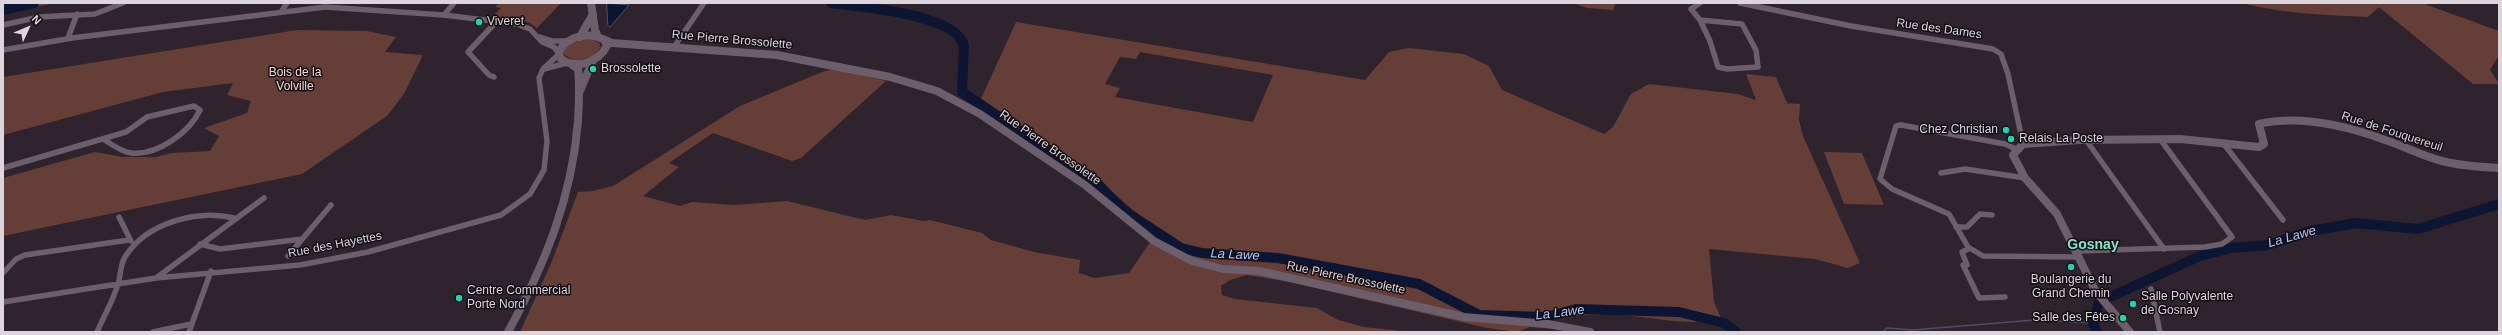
<!DOCTYPE html>
<html>
<head>
<meta charset="utf-8">
<style>
  body { margin:0 }
  #map { position:relative; width:2502px; height:335px; overflow:hidden; background:#2f232e; font-family:Arial,sans-serif }
  canvas { display:block }
  .frame { position:absolute; inset:0; border:4px solid #ddd5dc; pointer-events:none }
  .north { position:absolute; left:8px; top:8px; width:40px; height:40px; -webkit-text-stroke:3px #130e13; paint-order:stroke; rotate:46deg; font-size:11px; font-weight:700; line-height:16px; text-align:center; color:#ddd5dc }
  .north::after { content:''; display:block; margin:auto; width:14px; height:18px; background:#ddd5dc; clip-path:polygon(50% 0,100% 100%,50% 72%,0 100%) }
</style>
</head>
<body>
<div id="map">
<canvas width="2502" height="335"></canvas>
<div class="frame"></div>
<div class="north">N</div>
</div>
<script>
const ctx = document.querySelector('canvas').getContext('2d');
ctx.lineJoin = 'round';
function paint(path, color) { ctx.fillStyle = color; ctx.fill(path, 'evenodd'); }
function stroke(path, color, width, dash) { ctx.strokeStyle = color; ctx.lineWidth = width; ctx.lineCap = dash ? 'butt' : 'round'; ctx.setLineDash(dash || []); ctx.stroke(path); }
function drawText(font, color, halo, rows, align = 'center') {
  ctx.font = font + ' Arial,sans-serif'; ctx.lineWidth = 3; ctx.setLineDash([]); ctx.textBaseline = 'middle'; ctx.strokeStyle = halo; ctx.fillStyle = color; for (const [text, x, y, turn = 0] of rows) {
    ctx.save(); ctx.translate(x, y); ctx.rotate((+turn || 0) * Math.PI / 180); ctx.textAlign = isNaN(turn) ? turn : align; if (halo) ctx.strokeText(text, 0, 0); ctx.fillText(text, 0, 0); ctx.restore();
  }
}
paint(new Path2D(`
  M 21,3 L 55,3 L 3,13 L 3,7 Z
  M 499,3 L 561,3 L 537,28 L 528,22 L 492,17 L 501,8 L 495,7 Z
  M 1573,3 L 1616,3 L 1613,10 L 1587,8 Z
  M 2242,3 L 2422,3 L 2499,31 L 2499,58 L 2497,58 L 2490,70 L 2499,84 L 2473,84 L 2379,7 L 2368,17 C 2325,15 2284,14 2242,3 Z
  M 1016,22 L 1365,80 L 1389,52 L 1409,48 L 1464,54 L 1489,66 L 1502,90 L 1604,134 L 1613,127 L 1631,94 L 1649,84 L 1738,94 L 1756,100 L 1746,74 L 1776,77 L 1787,103 L 1782,103 L 1800,104 L 1799,120 L 1803,136 L 1860,263 L 1848,268 L 1815,259 L 1709,249 L 1714,302 L 1721,318 C 1692,327 1660,318 1630,316 C 1603,314 1574,314 1548,320 L 1554,329 L 1530,327 L 1517,332 L 1487,328 L 1290,282 L 1247,275 L 1230,280 L 1221,286 L 1222,295 L 1235,299 L 1317,308 L 1338,320 L 1364,327 L 1411,332 L 520,332 L 552,261 L 578,192 L 593,191 L 613,186 L 740,106 L 822,72 L 833,69 L 886,81 L 801,158 L 792,161 L 713,133 L 669,163 L 679,167 L 643,196 L 680,206 L 692,202 L 734,205 L 787,201 L 865,220 L 891,215 L 924,221 L 930,220 L 982,233 L 991,240 L 1034,252 L 1080,260 L 1079,273 L 1094,278 L 1129,273 L 1151,241 L 1128,220 L 1134,211 L 1101,182 L 980,101 ZM 1140,52 L 1273,75 L 1253,122 L 1115,97 L 1120,88 L 1105,84 L 1120,57 L 1136,59 Z
  M 297,30 L 367,31 L 396,37 L 385,52 L 423,55 L 404,94 L 387,116 L 302,174 L 3,236 L 3,178 L 95,152 L 123,157 L 155,157 L 172,153 L 210,151 L 219,136 L 204,128 L 247,113 L 251,101 L 227,95 L 233,83 L 163,92 L 3,135 L 3,77 Z
  M 593,40 L 599,43 L 601,47 L 594,56 L 576,61 L 564,55 C 564,42 582,39 593,40 Z
  M 1824,152 L 1862,153 L 1884,205 L 1844,204 Z`), '#653e37');
const water = new Path2D(`
  M 607,3 L 629,5 L 610,27 L 608,25 Z`);
paint(water, '#0c1633');
stroke(water, '#4b4f66', 1);
stroke(new Path2D(`
  M 1883,332 L 1887,328 L 1913,330 L 2034,320 L 2093,323`), '#4b4f66', 1.5);
stroke(new Path2D(`
  M 831,3 C 860,7 957,14 964,46 L 962,92 L 1096,182 L 1123,210 L 1181,248 L 1202,253 L 1278,258 L 1419,284 L 1479,315 L 1546,317 L 1576,309 L 1679,312 L 1724,323 L 1736,332
  M 3,10 L 34,3
  M 2097,332 L 2093,323 L 2099,302 L 2200,256 L 2231,248 L 2268,245 L 2310,231 L 2356,223 L 2418,229 L 2499,204`), '#0c1633', 10);
stroke(new Path2D(`
  M 1700,3 L 1691,9 L 1700,20
  M 1740,3 L 1851,26 L 1993,49 L 2001,54 L 2008,74 L 2023,144
  M 281,12 L 287,3
  M 444,15 L 454,3
  M 1700,20 L 1742,24 L 1756,50 L 1758,67 L 1727,69 L 1718,67 L 1710,41 Z
  M 3,25 L 39,17 L 95,14 L 123,3
  M 539,37 L 552,41 L 569,41
  M 68,38 L 77,14
  M 674,47 L 704,3
  M 3,50 L 72,38 L 325,7 L 444,15 L 517,24 L 530,29 L 542,42 L 554,47 L 558,52
  M 544,69 L 567,63
  M 494,77 L 489,75 L 468,52 L 497,21
  M 2086,140 L 2164,249
  M 2223,143 L 2283,220
  M 2016,149 L 2005,144 L 1901,125 L 1896,126 L 1880,179 L 1892,189 L 1949,214 L 1968,247 L 1983,256 L 2080,257
  M 3,168 L 126,132 L 147,117 L 194,106 L 200,110 C 190,132 157,156 131,153 C 121,152 112,144 103,139
  M 1941,173 L 1965,169 L 2025,178
  M 119,217 L 131,241
  M 1956,227 L 1967,227 L 1980,214 L 1992,215
  M 200,244 L 220,249 L 302,239
  M 1968,249 L 1962,252 L 1967,265 L 1963,265 L 1979,298 L 2005,297
  M 2078,251 L 2205,247 L 2222,244 L 2232,237 L 2160,139
  M 288,256 L 331,205
  M 3,273 L 16,259 L 25,255 L 129,240
  M 156,278 L 264,198
  M 2151,289 L 2160,332
  M 3,302 L 156,278 L 300,265 L 368,252 L 501,215 L 530,194 L 544,170 L 547,141 L 539,78 L 543,69 L 558,55
  M 97,332 C 104,316 113,301 118,284 C 121,275 120,265 125,257 C 146,223 197,209 234,218
  M 153,332 L 191,324
  M 189,332 L 211,271`), '#6c5e6b', 5.5);
stroke(new Path2D(`
  M 591,3 L 595,30 L 598,37
  M 580,37 L 593,14
  M 605,41 L 607,46 C 598,63 574,71 559,57 C 559,41 579,34 594,36 C 600,37 606,41 612,43 L 777,55 L 890,77 L 937,91 L 980,114 L 1085,185 L 1154,241 L 1192,261 L 1223,269 L 1259,271 L 1464,317 L 1548,324 L 1590,332
  M 580,91 L 593,60
  M 508,332 C 545,264 572,198 578,121 C 579,103 580,86 578,69 L 571,64
  M 2130,332 L 2096,292 L 2057,214 L 2025,178 L 2013,155 L 2023,144 L 2079,140 L 2180,139 L 2259,147 L 2264,144 L 2259,124 C 2299,115 2347,126 2385,140 C 2404,146 2422,156 2442,161 C 2461,166 2480,167 2499,168`), '#6c5e6b', 8);
for (const [x, y, r, color] of [
  [479,22,4,"#1dd5b1"],
  [593,69,4,"#1dd5b1"],
  [2006,130,4,"#1dd5b1"],
  [2011,139,4,"#1dd5b1"],
  [2071,267,4,"#1dd5b1"],
  [459,298,4,"#1dd5b1"],
  [2133,304,4,"#1dd5b1"],
  [2123,318,4,"#1dd5b1"]
]) { const dot = new Path2D(); dot.arc(x, y, r, 0, 2 * Math.PI); ctx.fillStyle = color; ctx.fill(dot); stroke(dot, '#130e13', 1.5); }
drawText('12px', '#ddd5dc', '#130e13', [
  ["Viveret",487,22],
  ["Brossolette",601,69],
  ["Chez Christian",1998,130,"right"],
  ["Relais La Poste",2019,139],
  ["Boulangerie du",2071,280,"center"],
  ["Grand Chemin",2071,294,"center"],
  ["Centre Commercial",467,291],
  ["Porte Nord",467,305],
  ["Salle Polyvalente",2141,297],
  ["de Gosnay",2141,311],
  ["Salle des Fêtes",2115,318,"right"]
], 'left');
drawText('12px', '#ddd5dc', '#130e13', [
  ["Rue des Dames",1939,29,8],
  ["Rue Pierre Brossolette",732,40,5],
  ["Rue de Fouquereuil",2392,132,18],
  ["Rue Pierre Brossolette",1050,148,35],
  ["Rue des Hayettes",335,245,-11],
  ["Rue Pierre Brossolette",1346,278,12]
]);
drawText('12px', '#f7d8d1', '#130e13', [
  ["Bois de la",295,73],
  ["Volville",295,87]
]);
drawText('italic 13px', '#b2c6f7', '#130e13', [
  ["La Lawe",2292,237,-16],
  ["La Lawe",1235,255,3],
  ["La Lawe",1560,313,-7]
]);
drawText('bold 14px', '#84e5ca', '#130e13', [
  ["Gosnay",2093,245]
]);
</script>
</body>
</html>
